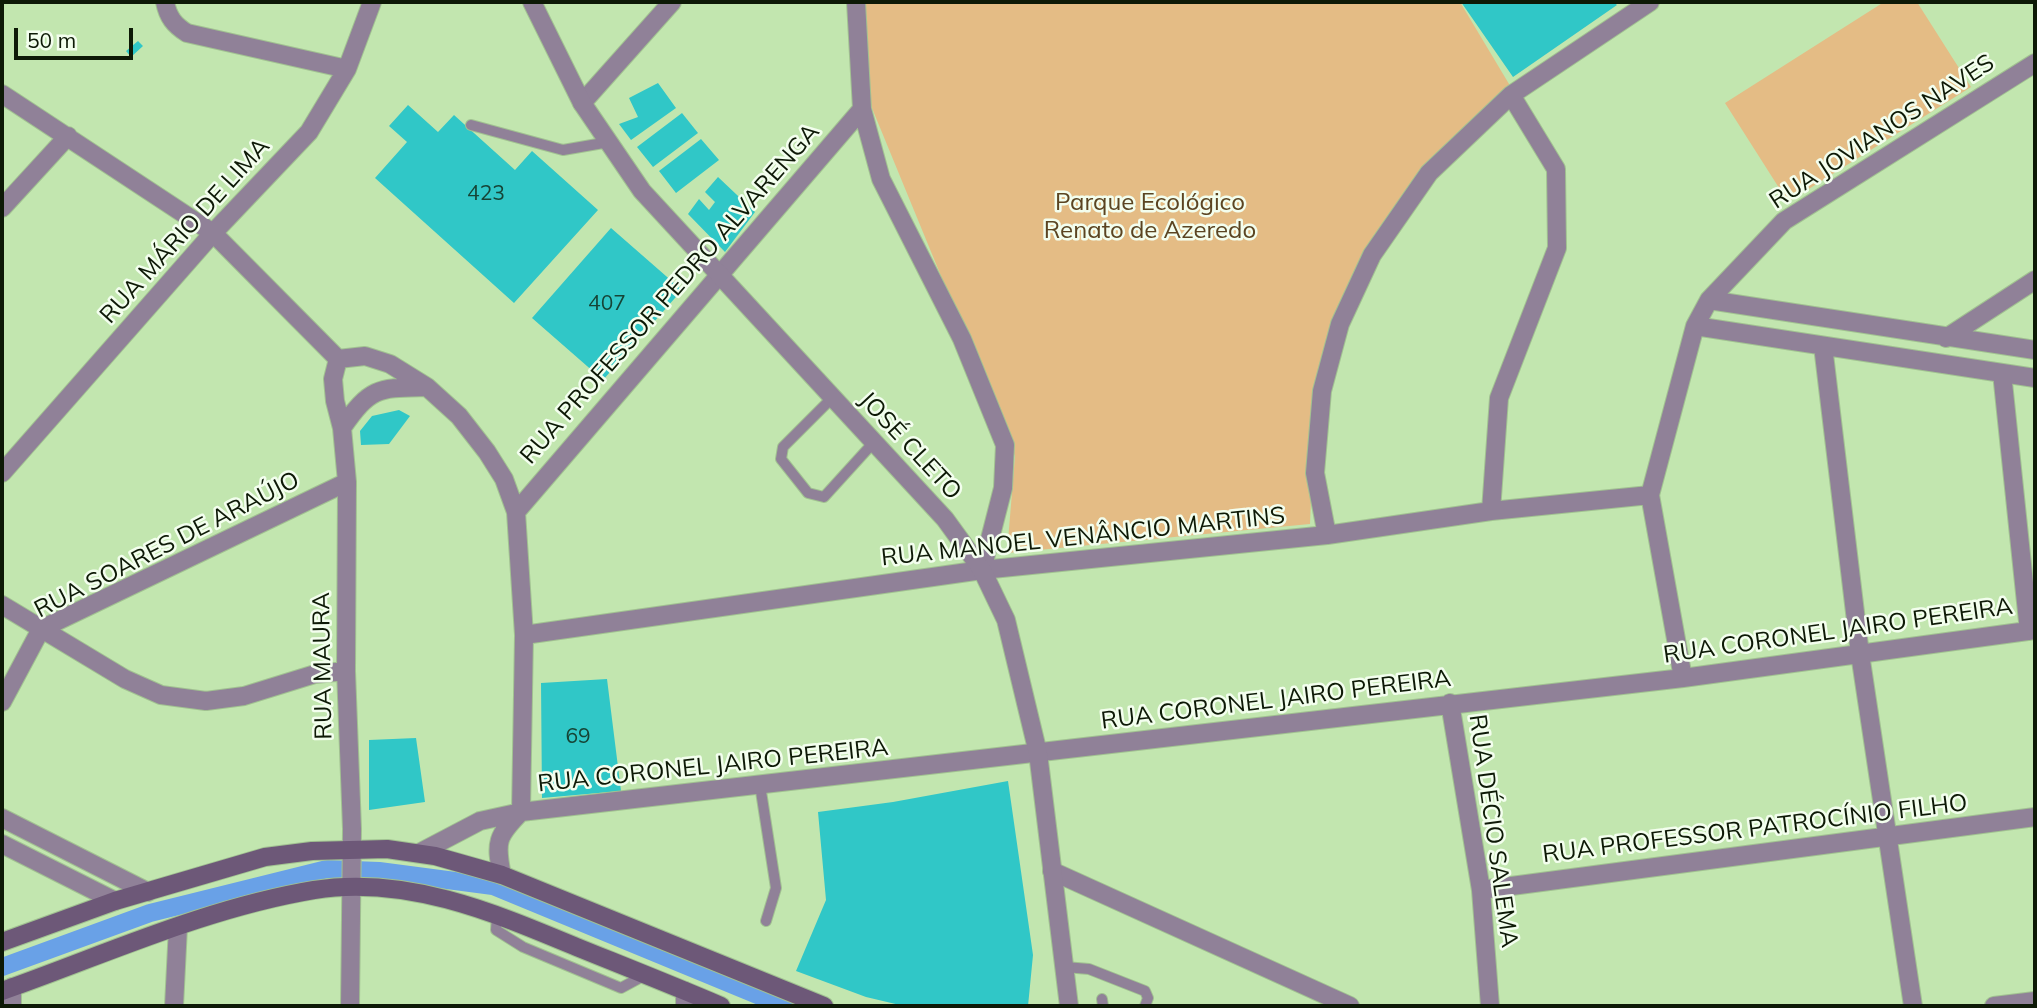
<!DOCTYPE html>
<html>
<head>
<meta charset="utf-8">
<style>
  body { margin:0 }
  #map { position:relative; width:2037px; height:1008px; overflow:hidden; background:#c2e6af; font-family:Mulish,sans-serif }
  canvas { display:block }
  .frame { position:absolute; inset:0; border:4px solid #0d1906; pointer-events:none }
  .scale { position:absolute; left:14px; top:28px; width:119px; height:32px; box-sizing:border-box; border:4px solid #0d1906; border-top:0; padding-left:9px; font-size:21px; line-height:24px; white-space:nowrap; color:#0d1906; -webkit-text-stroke:5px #f3feee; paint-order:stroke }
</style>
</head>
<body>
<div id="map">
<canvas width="2037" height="1008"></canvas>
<div class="frame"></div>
<div class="scale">50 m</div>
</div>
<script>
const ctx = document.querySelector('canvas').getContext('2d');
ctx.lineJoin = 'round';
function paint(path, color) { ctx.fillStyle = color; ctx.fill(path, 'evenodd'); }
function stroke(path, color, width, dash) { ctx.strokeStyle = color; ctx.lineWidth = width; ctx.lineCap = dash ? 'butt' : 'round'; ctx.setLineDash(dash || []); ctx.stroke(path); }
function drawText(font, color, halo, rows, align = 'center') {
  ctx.font = font + ' Mulish,sans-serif'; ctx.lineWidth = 5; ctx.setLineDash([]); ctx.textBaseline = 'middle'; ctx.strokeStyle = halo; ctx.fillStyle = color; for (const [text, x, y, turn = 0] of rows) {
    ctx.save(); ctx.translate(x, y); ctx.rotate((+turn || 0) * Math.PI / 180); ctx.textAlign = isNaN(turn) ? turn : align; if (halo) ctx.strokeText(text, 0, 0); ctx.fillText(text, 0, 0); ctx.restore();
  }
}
paint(new Path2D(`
  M 863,2 L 1460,2 L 1512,89 L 1368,256 L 1316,376 L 1310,524 L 1007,553 L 1015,456 L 867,96 Z
  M 1884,2 L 1917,2 L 1971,87 L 1788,202 L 1725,103 Z`), '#e4bc85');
stroke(new Path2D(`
  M 2,967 L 150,913 L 327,869 L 379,871 L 493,886 L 784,1006`), '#69a1e7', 18);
paint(new Path2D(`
  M 1461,2 L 1614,2 L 1617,5 L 1513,77 Z
  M 138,41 L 143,46 L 131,57 L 126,51 Z
  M 658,83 L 676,108 L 631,140 L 619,124 L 638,117 L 629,98 Z
  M 408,105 L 438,132 L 454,115 L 515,170 L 532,151 L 598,210 L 514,303 L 375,178 L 407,142 L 389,126 Z
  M 682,113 L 698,133 L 653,167 L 637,147 Z
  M 701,139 L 719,160 L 676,193 L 659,171 Z
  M 718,177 L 755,212 L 725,252 L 688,214 L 699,199 L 709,210 L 715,202 L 705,192 Z
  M 611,228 L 682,290 L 603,380 L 532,318 Z
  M 399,410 L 410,416 L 389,444 L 361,445 L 360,431 L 372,416 Z
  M 607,679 L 621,791 L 542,798 L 541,683 Z
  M 416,738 L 425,802 L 369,810 L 369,740 Z
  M 1008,781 L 1033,955 L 1028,1006 L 904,1006 L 866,997 L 796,971 L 826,900 L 818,812 L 893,802 Z`), '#30c7c7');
const service = new Path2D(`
  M 471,125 L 563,150 L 609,142
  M 832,398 L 783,447 L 781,459 L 808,493 L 824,497 L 874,442
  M 760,785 L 776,888 L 766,921
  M 497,915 L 496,930 L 523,947 L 621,988 L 645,975
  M 1065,967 L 1089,969 L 1145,991 L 1148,998 L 1145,1006
  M 1102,999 L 1103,1006`);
const minor = new Path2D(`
  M 165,2 C 168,17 174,25 187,33 L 347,69
  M 856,2 L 862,109 L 881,179 L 962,339 L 1005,445 L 1003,488 L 982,570
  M 2,94 L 213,233 L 338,359
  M 582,103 L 672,2
  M 2,208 L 68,136
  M 1709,300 L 2035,350
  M 1695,326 L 2035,378
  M 1946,338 L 2035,280
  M 1823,346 L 1860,654 L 1913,1006
  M 338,359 L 333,379 L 335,401 L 342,428 L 347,482 L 346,671 L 352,829 L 350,1006
  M 338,359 L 365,356 L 390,364 L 427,387 L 459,416 L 487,452 L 504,479 L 516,512 L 524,635 L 521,812
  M 2002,373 L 2029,631
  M 342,428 C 371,386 379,388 427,387
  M 2,473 L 213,233 L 309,132 L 347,69 L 372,2
  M 1491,511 L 1499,398 L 1557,248 L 1556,169 L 1511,95
  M 516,512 L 862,109
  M 1327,535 L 1315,473 L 1322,391 L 1340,324 L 1372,255 L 1429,173 L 1511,95 L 1650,2
  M 2,605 L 125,679 L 161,695 L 206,701 L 244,696 L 315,674 L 346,671
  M 524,635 L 982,570 L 1327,535 L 1491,511 L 1650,495
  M 1683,678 L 1650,495 L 1695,326 L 1709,300 L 1784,221 L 2035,63
  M 2,702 L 41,629 L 347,482
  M 1450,703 L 1481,890 L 1490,1006
  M 419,853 L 480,821 L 521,812 L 1683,678 L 2035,630
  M 1052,871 L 1350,1006
  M 502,875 C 495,842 497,836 521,812
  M 1481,890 L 2035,817
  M 685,991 L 685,1006
  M 12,1006 L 12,987
  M 174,1006 L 178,927
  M 1994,1006 L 2035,1001`);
const tertiary = new Path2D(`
  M 532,2 L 582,103 L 642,191 L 945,519 L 982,570 L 1006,620 L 1038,753 L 1069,1006
  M 2,818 L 148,892
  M 2,844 L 115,901`);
const secondary = new Path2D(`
  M 2,942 L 115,901 L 265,857 L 312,851 L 387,849 L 435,856 L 502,875 L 824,1006
  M 2,991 C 104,955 206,908 314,890 C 407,875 495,913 579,948 C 626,967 674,986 721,1006`);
stroke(service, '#a1c191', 12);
stroke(minor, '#a1c191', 20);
stroke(tertiary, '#a1c191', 20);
stroke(secondary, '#a1c191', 20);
stroke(service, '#908198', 10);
stroke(minor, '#908198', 18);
stroke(tertiary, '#908198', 18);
stroke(secondary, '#6d5878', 18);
drawText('21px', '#164436', null, [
  ["423",486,194],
  ["407",607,304],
  ["69",578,737]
]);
drawText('24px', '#0d1906', '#f3feee', [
  ["RUA JOVIANOS NAVES",1882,132,-33],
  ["RUA MÁRIO DE LIMA",185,231,-48],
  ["RUA PROFESSOR PEDRO ALVARENGA",670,294,-49],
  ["JOSÉ CLETO",910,446,47],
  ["RUA MANOEL VENÂNCIO MARTINS",1083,537,-6],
  ["RUA SOARES DE ARAÚJO",167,545,-27],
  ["RUA CORONEL JAIRO PEREIRA",1838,631,-8],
  ["RUA MAURA",323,666,-91],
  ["RUA CORONEL JAIRO PEREIRA",1276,700,-7],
  ["RUA CORONEL JAIRO PEREIRA",713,766,-6],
  ["RUA PROFESSOR PATROCÍNIO FILHO",1755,829,-7],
  ["RUA DÉCIO SALEMA",1493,831,82]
]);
drawText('24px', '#5b4421', '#f3feee', [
  ["Parque Ecológico",1150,203],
  ["Renato de Azeredo",1150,231]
]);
</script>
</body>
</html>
